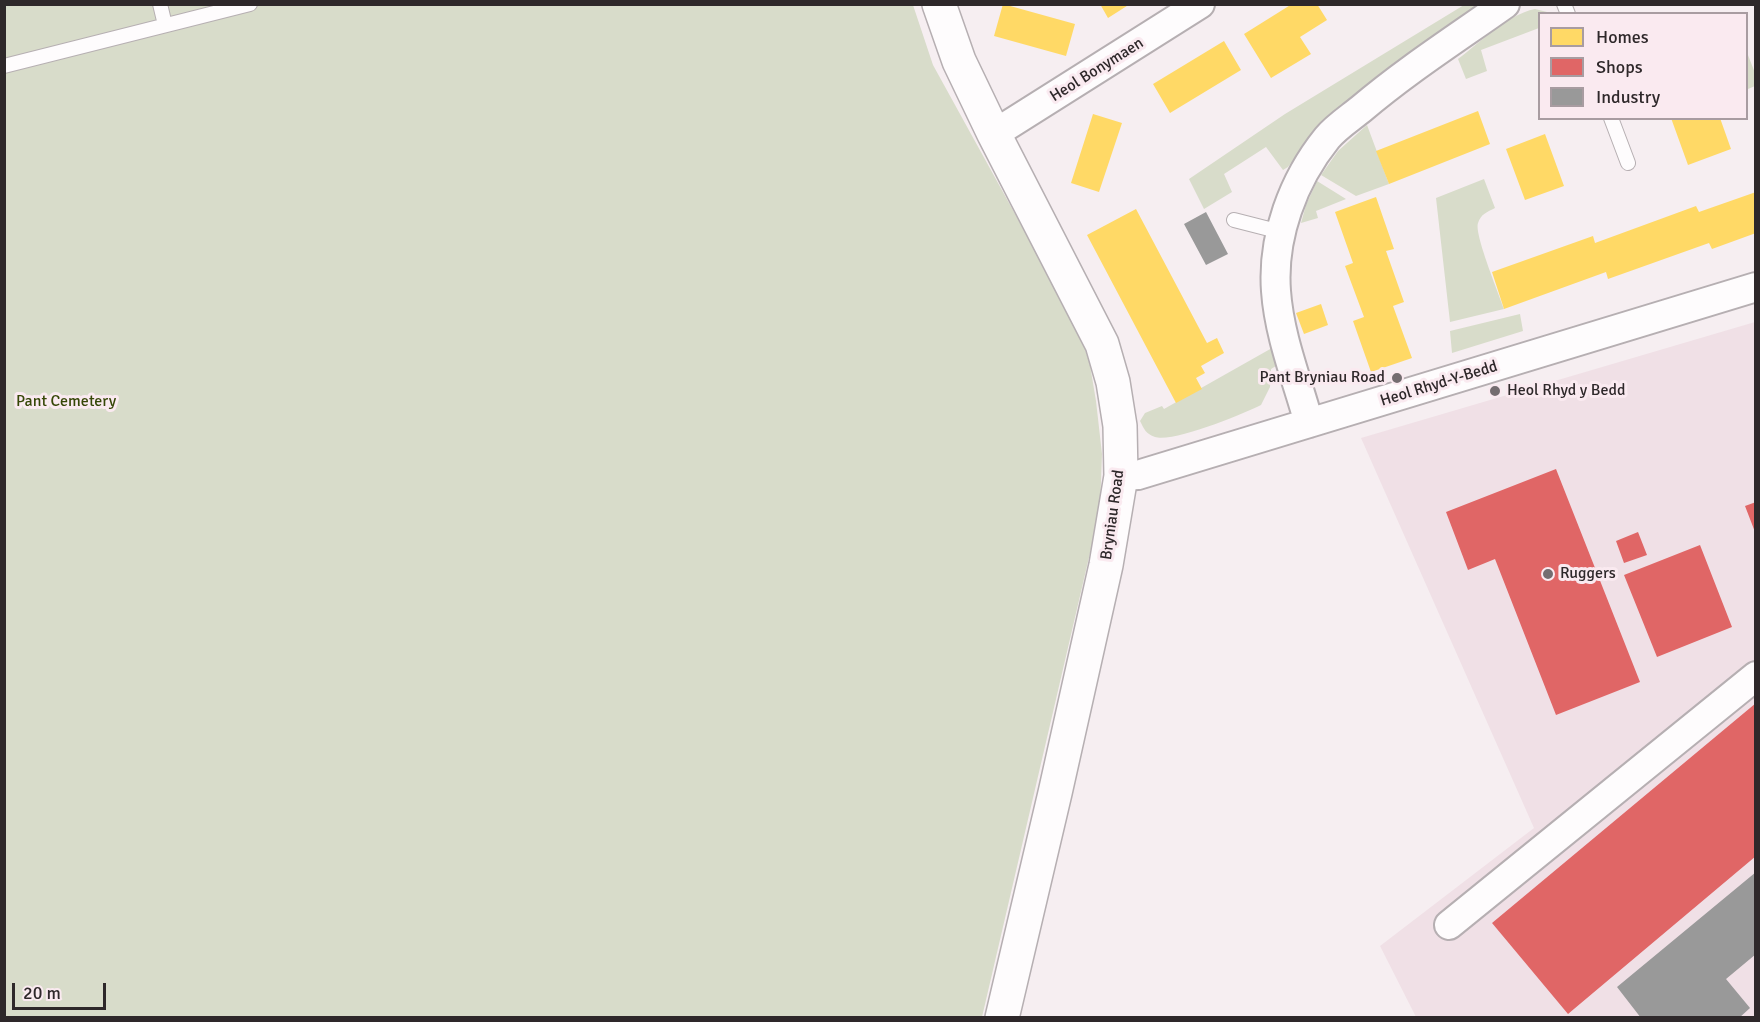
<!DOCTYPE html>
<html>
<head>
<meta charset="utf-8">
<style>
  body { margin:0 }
  #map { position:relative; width:1760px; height:1022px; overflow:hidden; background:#f6eef1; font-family:Signika,sans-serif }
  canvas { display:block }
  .frame { position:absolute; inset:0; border:6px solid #2e282a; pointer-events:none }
  .legend { position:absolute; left:1538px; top:12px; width:210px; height:108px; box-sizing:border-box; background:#faeaf0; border:2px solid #a89ca1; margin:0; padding:8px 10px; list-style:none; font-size:18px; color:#2e282a }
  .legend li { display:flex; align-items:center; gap:12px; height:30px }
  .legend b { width:30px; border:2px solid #a89ca1 }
  .scale { position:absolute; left:12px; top:983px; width:94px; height:27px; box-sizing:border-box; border:3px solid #2e282a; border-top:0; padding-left:8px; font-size:18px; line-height:21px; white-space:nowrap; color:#2e282a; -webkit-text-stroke:4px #faeaf0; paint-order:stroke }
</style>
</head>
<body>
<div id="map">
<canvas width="1760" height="1022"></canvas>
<div class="frame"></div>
<ul class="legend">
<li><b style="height:16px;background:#ffd966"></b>Homes</li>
<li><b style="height:16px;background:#e06666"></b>Shops</li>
<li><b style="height:16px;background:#999"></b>Industry</li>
</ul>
<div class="scale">20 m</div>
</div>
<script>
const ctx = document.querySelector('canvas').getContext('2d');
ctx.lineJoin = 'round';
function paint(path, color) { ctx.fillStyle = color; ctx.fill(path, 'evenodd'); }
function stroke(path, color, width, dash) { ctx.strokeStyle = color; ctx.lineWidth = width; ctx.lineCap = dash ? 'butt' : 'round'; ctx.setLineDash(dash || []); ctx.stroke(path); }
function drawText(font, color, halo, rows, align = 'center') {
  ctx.font = font + ' Signika,sans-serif'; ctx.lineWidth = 6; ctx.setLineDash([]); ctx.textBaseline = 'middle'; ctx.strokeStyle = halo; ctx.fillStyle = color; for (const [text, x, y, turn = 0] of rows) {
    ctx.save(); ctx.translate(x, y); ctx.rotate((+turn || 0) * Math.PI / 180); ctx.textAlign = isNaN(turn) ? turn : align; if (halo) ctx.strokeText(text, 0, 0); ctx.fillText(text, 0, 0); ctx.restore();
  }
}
paint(new Path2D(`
  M 1755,322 L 1755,1017 L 1416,1017 L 1380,946 L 1534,828 L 1361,438 Z`), '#f0e0e6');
paint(new Path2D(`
  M 4,5 L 913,5 L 933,65 L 1079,330 L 1090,365 L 1096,401 L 1102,454 L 1100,510 L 982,1017 L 5,1017 Z
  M 1464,5 L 1477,5 L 1367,84 L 1321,123 L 1288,167 L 1283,170 L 1266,147 L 1224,174 L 1232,192 L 1204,209 L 1189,179 L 1285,114 Z
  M 1535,9 L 1551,13 L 1540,14 L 1539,28 L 1481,50 L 1487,71 L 1466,79 L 1458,59 C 1481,42 1506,15 1535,9 Z
  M 1746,50 L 1755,73 L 1755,86 L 1748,89 Z
  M 1367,125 L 1389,184 L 1356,196 L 1321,175 L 1338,151 Z
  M 1484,179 L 1495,208 C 1487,212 1481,214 1478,223 C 1474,234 1499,294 1504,309 L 1450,322 L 1436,198 Z
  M 1317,181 L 1346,199 L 1316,211 L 1318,218 L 1301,223 L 1306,205 Z
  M 1520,314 L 1523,331 L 1452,353 L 1450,331 Z
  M 1272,348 L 1276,366 L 1271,369 L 1270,387 L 1261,405 C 1243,414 1173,443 1155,437 C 1146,434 1144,429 1140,421 L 1145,413 L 1162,406 L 1164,409 Z`), '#d8dcca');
paint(new Path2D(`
  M 1003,4 L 1075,24 L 1066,56 L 994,36 Z
  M 1100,4 L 1130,4 L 1108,18 Z
  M 1292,4 L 1317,4 L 1327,20 L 1300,37 L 1311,54 L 1271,78 L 1244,34 Z
  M 1224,41 L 1241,70 L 1170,113 L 1153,84 Z
  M 1478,111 L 1490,144 L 1389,184 L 1376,151 Z
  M 1093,114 L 1122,123 L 1099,192 L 1071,183 Z
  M 1671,118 L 1720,118 L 1731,149 L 1688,165 Z
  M 1545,134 L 1564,186 L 1525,200 L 1506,149 Z
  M 1756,192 L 1756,233 L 1712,249 L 1709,243 L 1608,279 L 1606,272 L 1504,309 L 1492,272 L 1593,236 L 1595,243 L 1696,206 L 1699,212 Z
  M 1376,197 L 1394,249 L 1386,251 L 1404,302 L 1393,306 L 1412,358 L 1371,372 L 1353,321 L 1364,317 L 1345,266 L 1353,263 L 1335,212 Z
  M 1136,209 L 1207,343 L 1217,338 L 1224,353 L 1201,366 L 1205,373 L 1196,378 L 1202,389 L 1176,403 L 1087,235 Z
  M 1321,304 L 1328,325 L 1304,334 L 1296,313 Z`), '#ffd966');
paint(new Path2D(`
  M 1556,469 L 1640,682 L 1556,715 L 1495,559 L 1468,570 L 1446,512 Z
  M 1756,502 L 1756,532 L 1755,532 L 1745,506 Z
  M 1638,532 L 1647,555 L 1624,563 L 1616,541 Z
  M 1700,545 L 1732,627 L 1657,657 L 1624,575 Z
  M 1756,703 L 1756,856 L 1568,1014 L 1492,923 Z`), '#e06666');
paint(new Path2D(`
  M 1206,212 L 1228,254 L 1206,265 L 1184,224 Z
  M 1756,872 L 1756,954 L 1726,979 L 1750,1008 L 1739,1018 L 1641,1018 L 1617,987 Z`), '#999');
const service = new Path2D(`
  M 160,4 L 165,25
  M 1564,4 L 1568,14
  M 4,66 L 250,4
  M 1611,118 L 1628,163
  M 1234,220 L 1281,232`);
const minor = new Path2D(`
  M 994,134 L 1200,4
  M 1309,423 C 1297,380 1279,335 1276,291 C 1272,237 1293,180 1327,138 C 1336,127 1350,118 1361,109 C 1407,70 1457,38 1505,4
  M 1121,476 L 1138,475 L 1756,287
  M 1449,925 L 1756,676`);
const tertiary = new Path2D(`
  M 939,4 L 959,61 L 994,134 L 1102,344 L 1113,382 L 1120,426 L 1121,476 L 1106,565 L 1055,793 L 1002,1018`);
stroke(service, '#b6afb2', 16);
stroke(minor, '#b6afb2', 32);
stroke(tertiary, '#b6afb2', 36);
stroke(service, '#fefcfd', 14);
stroke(minor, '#fefcfd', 28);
stroke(tertiary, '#fefcfd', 33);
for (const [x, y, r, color] of [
  [1397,378,6,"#746d70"],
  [1495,391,6,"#746d70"],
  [1548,574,6,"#746d70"]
]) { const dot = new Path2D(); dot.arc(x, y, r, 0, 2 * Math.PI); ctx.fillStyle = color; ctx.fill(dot); stroke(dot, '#faeaf0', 2); }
drawText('16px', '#2e282a', '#faeaf0', [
  ["Heol Bonymaen",1097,70,-32],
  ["Heol Rhyd-Y-Bedd",1439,384,-17],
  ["Bryniau Road",1113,515,-82]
]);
drawText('16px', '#2e282a', '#faeaf0', [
  ["Pant Bryniau Road",1385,378,"right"],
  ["Heol Rhyd y Bedd",1507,391],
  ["Ruggers",1560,574]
], 'left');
drawText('16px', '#364707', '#faeaf0', [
  ["Pant Cemetery",66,402]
]);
</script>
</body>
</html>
